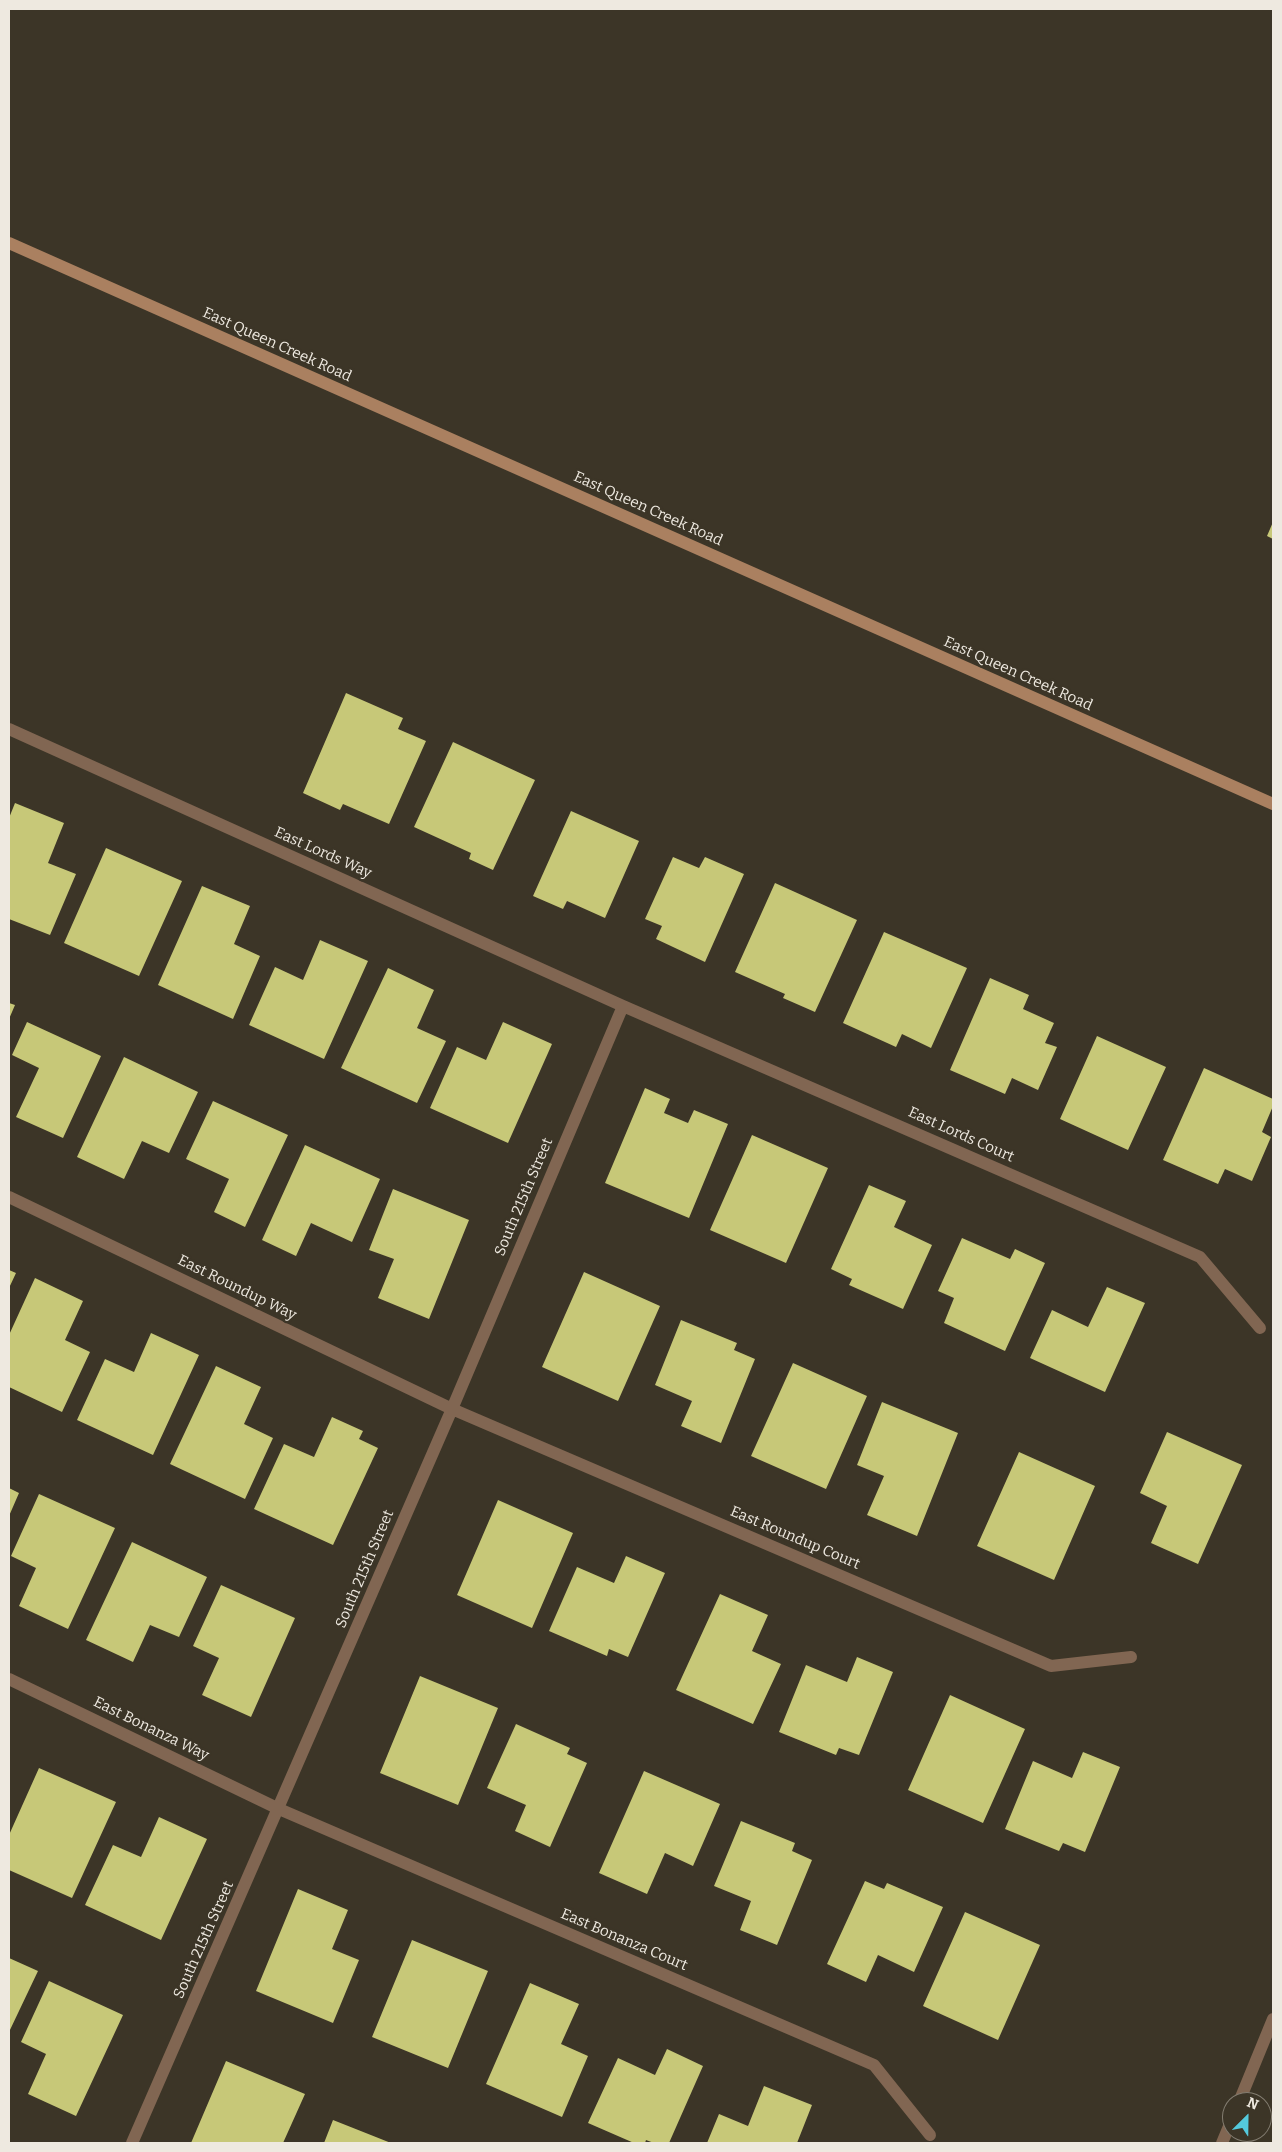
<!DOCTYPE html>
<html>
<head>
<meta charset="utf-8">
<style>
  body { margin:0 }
  #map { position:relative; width:1282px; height:2152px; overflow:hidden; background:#3c3527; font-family:Bitter,serif }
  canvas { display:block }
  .frame { position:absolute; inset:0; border:10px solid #eee9e0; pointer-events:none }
  .north { position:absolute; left:1222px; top:2092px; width:50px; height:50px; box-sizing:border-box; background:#3c3527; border:1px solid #837d71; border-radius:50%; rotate:23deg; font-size:14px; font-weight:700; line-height:20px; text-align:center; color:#eee9e0 }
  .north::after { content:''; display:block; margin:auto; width:18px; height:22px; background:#54cadd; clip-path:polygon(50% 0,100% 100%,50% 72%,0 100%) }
</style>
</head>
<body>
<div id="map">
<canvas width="1282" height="2152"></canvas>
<div class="frame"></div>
<div class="north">N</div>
</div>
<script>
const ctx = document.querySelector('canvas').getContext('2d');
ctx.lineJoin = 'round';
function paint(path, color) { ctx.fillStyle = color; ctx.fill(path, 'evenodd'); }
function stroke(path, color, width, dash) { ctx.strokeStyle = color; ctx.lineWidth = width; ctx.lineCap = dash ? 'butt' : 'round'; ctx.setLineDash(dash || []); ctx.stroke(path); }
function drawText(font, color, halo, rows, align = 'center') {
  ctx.font = font + ' Bitter,serif'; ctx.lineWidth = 5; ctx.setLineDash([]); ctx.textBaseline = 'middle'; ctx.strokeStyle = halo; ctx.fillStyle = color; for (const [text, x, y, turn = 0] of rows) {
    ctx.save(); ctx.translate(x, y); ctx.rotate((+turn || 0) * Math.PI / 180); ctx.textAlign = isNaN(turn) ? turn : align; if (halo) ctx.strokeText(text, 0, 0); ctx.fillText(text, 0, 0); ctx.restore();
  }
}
paint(new Path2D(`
  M 1273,522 L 1273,539 L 1267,536 Z
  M 346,693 L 403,718 L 398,729 L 426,741 L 389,824 L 343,804 L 340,810 L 303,793 Z
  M 453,742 L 535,780 L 493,870 L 469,859 L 471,853 L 414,827 Z
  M 15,803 L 64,823 L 48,863 L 76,874 L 50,935 L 9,919 L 9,818 Z
  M 571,811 L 639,841 L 605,918 L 567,901 L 563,909 L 533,896 Z
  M 106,848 L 182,881 L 139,976 L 64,943 Z
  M 673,857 L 699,868 L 705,857 L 744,874 L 705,962 L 656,939 L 662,926 L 645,919 Z
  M 775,883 L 857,920 L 815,1012 L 783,998 L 785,994 L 735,972 Z
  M 202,886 L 250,906 L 234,944 L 260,956 L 233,1019 L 158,985 Z
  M 884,932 L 967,968 L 931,1048 L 902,1034 L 896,1047 L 843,1023 Z
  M 320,940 L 368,961 L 324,1059 L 249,1025 L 275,967 L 303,980 Z
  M 388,968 L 434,990 L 417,1028 L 446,1041 L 417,1103 L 341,1068 Z
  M 990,978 L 1029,995 L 1023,1009 L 1054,1023 L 1045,1043 L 1057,1047 L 1038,1090 L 1012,1078 L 1005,1094 L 950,1070 Z
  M 9,1003 L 15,1005 L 9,1019 Z
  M 27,1022 L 101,1056 L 63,1138 L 16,1117 L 39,1068 L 12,1055 Z
  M 503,1022 L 552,1044 L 508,1143 L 430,1108 L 457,1047 L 486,1060 Z
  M 1097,1036 L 1166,1067 L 1128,1150 L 1060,1119 Z
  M 124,1057 L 198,1092 L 169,1153 L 142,1141 L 124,1179 L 77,1157 Z
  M 1204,1068 L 1273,1099 L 1273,1106 L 1262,1132 L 1271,1137 L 1252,1181 L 1225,1169 L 1218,1184 L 1163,1160 Z
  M 645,1088 L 670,1099 L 664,1113 L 688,1123 L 694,1110 L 728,1124 L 689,1218 L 605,1183 Z
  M 213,1101 L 288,1135 L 245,1227 L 214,1212 L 229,1179 L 186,1159 Z
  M 752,1135 L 828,1168 L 786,1263 L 710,1230 Z
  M 305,1145 L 380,1179 L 352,1242 L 311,1223 L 296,1256 L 262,1240 Z
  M 869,1185 L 906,1201 L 894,1227 L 932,1245 L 903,1309 L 849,1285 L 852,1279 L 831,1269 Z
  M 393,1189 L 469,1220 L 429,1319 L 378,1298 L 394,1259 L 369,1250 Z
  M 962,1238 L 1010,1259 L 1015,1249 L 1045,1263 L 1005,1351 L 944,1323 L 954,1298 L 938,1291 Z
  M 9,1270 L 16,1273 L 9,1288 Z
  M 584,1272 L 660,1306 L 618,1401 L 542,1367 Z
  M 35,1278 L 83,1301 L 65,1340 L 90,1352 L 62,1412 L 9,1387 L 9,1335 Z
  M 1107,1287 L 1145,1303 L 1105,1392 L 1030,1358 L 1052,1310 L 1088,1327 Z
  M 681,1320 L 737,1343 L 734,1350 L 755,1359 L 721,1443 L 681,1426 L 692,1401 L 655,1385 Z
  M 151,1333 L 199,1355 L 153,1455 L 77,1420 L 105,1359 L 134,1372 Z
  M 793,1363 L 867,1396 L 826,1489 L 751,1456 Z
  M 216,1366 L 261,1387 L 244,1424 L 273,1438 L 245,1499 L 170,1464 Z
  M 882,1402 L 958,1433 L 917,1536 L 867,1515 L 884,1476 L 857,1465 Z
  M 332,1417 L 363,1431 L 359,1439 L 378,1448 L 333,1545 L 254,1509 L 284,1444 L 314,1457 Z
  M 1167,1432 L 1242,1465 L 1198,1564 L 1151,1543 L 1167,1506 L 1140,1493 Z
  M 1019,1452 L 1095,1486 L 1054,1580 L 977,1546 Z
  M 9,1488 L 19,1493 L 9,1516 Z
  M 39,1494 L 115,1528 L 68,1629 L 19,1606 L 36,1568 L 11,1556 Z
  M 498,1500 L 573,1533 L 532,1628 L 457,1595 Z
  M 132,1542 L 207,1577 L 179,1637 L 150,1625 L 133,1662 L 86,1640 Z
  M 626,1556 L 665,1573 L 628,1657 L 609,1649 L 607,1656 L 549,1631 L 577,1567 L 614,1583 Z
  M 221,1585 L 295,1618 L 251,1717 L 202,1695 L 219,1658 L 193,1646 Z
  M 720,1594 L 768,1615 L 752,1651 L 781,1664 L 753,1724 L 676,1690 Z
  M 857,1657 L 893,1672 L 859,1755 L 839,1748 L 836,1755 L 779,1732 L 806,1665 L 847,1682 Z
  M 420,1676 L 498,1708 L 458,1805 L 380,1773 Z
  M 950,1695 L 1025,1729 L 983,1823 L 908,1790 Z
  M 516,1724 L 570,1748 L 567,1754 L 587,1763 L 550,1847 L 515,1831 L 526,1805 L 487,1788 Z
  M 1083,1752 L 1120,1767 L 1085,1852 L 1063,1843 L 1059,1851 L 1005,1829 L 1033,1761 L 1072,1778 Z
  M 39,1768 L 116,1802 L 72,1898 L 9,1870 L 9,1835 Z
  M 644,1771 L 720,1804 L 693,1866 L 665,1853 L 647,1894 L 599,1873 Z
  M 159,1817 L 207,1839 L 161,1940 L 85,1905 L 113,1845 L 141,1857 Z
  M 741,1821 L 795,1843 L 792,1851 L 812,1860 L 777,1945 L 740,1930 L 751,1901 L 714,1886 Z
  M 865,1881 L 884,1889 L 887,1883 L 943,1907 L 914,1972 L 878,1955 L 866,1982 L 827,1964 Z
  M 298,1889 L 348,1910 L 332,1949 L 359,1960 L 333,2023 L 256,1991 Z
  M 965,1912 L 1040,1945 L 998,2040 L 923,2006 Z
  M 412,1940 L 488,1971 L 448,2068 L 372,2037 Z
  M 9,1958 L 38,1971 L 9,2032 Z
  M 49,1981 L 123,2015 L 76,2116 L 28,2094 L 46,2054 L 21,2042 Z
  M 530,1983 L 579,2004 L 561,2044 L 588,2056 L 562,2117 L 486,2084 Z
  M 667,2049 L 703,2066 L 669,2143 L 654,2143 L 646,2140 L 645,2143 L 634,2143 L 588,2123 L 618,2058 L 655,2075 Z
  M 226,2061 L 305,2094 L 283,2143 L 191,2143 Z
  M 764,2086 L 812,2105 L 797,2143 L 707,2143 L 719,2114 L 748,2126 Z
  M 333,2120 L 391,2143 L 324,2143 Z`), '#c7c878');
stroke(new Path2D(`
  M 9,729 L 623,1006 L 1200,1257 L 1260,1328
  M 9,1197 L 452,1409 L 1051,1666 L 1131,1657
  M 9,1679 L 279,1809 L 874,2065 L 930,2135
  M 132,2143 L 452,1409 L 623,1006`), '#816652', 12);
stroke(new Path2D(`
  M 1239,2102 L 1273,2019
  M 1222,2143 L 1232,2119`), '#816652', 12);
stroke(new Path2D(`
  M 9,243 L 1273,804`), '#aa8060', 12);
drawText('15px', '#eee9e0', '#3c3527', [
  ["East Queen Creek Road",277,345,24],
  ["East Queen Creek Road",648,509,24],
  ["East Queen Creek Road",1018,674,24],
  ["East Lords Way",323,853,24],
  ["East Lords Court",961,1135,24],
  ["South 215th Street",524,1197,-67],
  ["East Roundup Way",237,1288,26],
  ["East Roundup Court",795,1538,23],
  ["South 215th Street",365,1569,-67],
  ["East Bonanza Way",151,1729,26],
  ["South 215th Street",204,1940,-66],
  ["East Bonanza Court",624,1940,23]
]);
</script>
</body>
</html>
